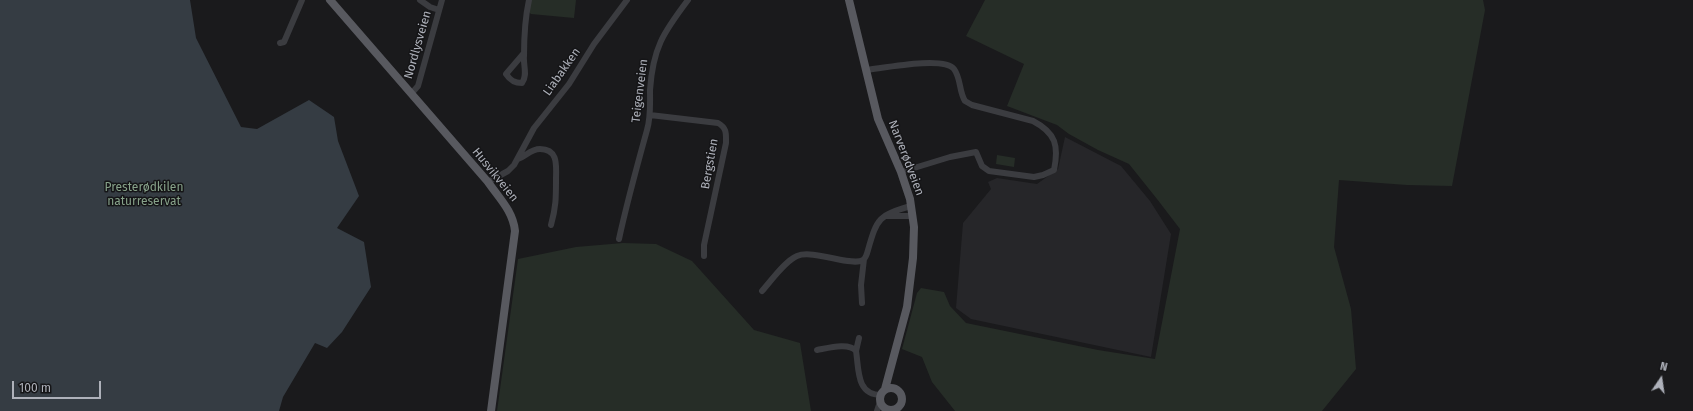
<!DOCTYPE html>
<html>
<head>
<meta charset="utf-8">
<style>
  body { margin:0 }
  #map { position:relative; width:1693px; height:411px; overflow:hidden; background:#1a1a1c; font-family:"Fira Sans",sans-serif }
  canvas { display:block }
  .north { position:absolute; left:1641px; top:359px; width:40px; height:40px; -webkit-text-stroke:3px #151517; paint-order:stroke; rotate:13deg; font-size:11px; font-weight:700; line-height:16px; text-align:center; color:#aeb1ba }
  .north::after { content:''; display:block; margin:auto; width:14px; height:18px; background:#aeb1ba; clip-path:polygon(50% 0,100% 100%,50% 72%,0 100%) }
  .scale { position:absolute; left:12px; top:381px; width:89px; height:18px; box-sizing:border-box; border:2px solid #aeb1ba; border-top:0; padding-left:5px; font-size:12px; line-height:14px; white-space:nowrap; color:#aeb1ba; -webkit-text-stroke:3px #151517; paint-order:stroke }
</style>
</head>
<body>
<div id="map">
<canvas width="1693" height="411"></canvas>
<div class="north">N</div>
<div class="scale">100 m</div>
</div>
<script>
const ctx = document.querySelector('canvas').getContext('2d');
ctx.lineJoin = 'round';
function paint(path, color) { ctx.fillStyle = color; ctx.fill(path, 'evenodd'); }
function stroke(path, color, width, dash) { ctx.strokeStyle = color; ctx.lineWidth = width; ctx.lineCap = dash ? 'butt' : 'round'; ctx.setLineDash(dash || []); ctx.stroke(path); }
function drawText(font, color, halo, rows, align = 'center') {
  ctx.font = font + ' "Fira Sans",sans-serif'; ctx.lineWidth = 3; ctx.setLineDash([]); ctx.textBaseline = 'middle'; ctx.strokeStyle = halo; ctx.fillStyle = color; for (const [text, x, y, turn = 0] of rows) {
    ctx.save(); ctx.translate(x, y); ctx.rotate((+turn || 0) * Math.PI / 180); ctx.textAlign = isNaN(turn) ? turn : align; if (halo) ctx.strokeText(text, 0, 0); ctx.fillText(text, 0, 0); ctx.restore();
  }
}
paint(new Path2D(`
  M 1065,137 L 1121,166 L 1150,201 L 1171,234 L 1151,357 L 971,319 L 956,308 L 963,223 L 991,189 L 988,182 L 997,178 L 1037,184 L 1058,169 Z`), '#262629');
paint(new Path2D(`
  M 531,0 L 576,0 L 574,18 L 531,14 L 529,12 Z
  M 985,0 L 1483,0 L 1485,10 L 1452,186 L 1407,185 L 1339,180 L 1334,247 L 1351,309 L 1356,369 L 1322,411 L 955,411 L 932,382 L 922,357 L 902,349 L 917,293 L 921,288 L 944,292 L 950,306 L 966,323 L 1098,350 L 1155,359 L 1180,229 L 1157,199 L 1129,164 L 1098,150 L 1069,134 L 1057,125 L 1007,106 L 1024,64 L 966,36 Z
  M 997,155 L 1015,158 L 1014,167 L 996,164 Z
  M 623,243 L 656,244 L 692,261 L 754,330 L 800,343 L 811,411 L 497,411 L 518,259 L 576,247 Z`), '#262d27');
paint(new Path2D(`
  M 0,0 L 190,0 L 196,38 L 241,127 L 257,129 L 309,100 L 334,117 L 338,141 L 359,196 L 337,228 L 364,242 L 371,287 L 342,332 L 327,348 L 315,343 L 283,397 L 279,411 L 0,411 Z`), '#353c43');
stroke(new Path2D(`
  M 420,0 L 430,7 L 439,10
  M 280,43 L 284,42 L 302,0
  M 524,53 L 506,74 C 510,80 514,83 522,83 C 528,75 523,65 524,56 C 524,37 525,18 529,0
  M 867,70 C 884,68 944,56 954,69 C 961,78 959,92 965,101 L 972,105 L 1033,121 C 1056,133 1059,146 1054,170 L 1043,175 L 1034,177 L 989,171 L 982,166 L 976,152 L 950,157 L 901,172
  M 411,94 L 418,86 L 442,0
  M 650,115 L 718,123 C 727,128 726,134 726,143 L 704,245 L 704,256
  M 518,159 C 526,156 531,149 540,149 C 559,149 556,167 556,179 C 556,198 556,207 551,225
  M 488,182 L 508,171 L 514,165 L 534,128 L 569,84 L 594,44 L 627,0
  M 887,216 L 913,216
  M 619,239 C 627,202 637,166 647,130 C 651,117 650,103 650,90 C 653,48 663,33 688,0
  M 762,291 C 771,281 785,261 797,256 C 813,249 852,267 863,260 C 866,258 867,254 868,250 C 877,218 879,215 911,206
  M 862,303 L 861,285 L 864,259
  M 817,350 C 828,348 849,342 856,351 C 859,369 856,395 881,395
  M 856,351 L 859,338
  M 877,411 L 880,402
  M 886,411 L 888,409`), '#3b3c40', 6);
stroke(new Path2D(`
  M 330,0 L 488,182 C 499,198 513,211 515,231 L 491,411
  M 849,0 L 878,119 L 901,172 L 910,199 L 914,227 L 913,258 L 907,307 L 885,389
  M880 399a11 11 0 1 1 22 0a11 11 0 1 1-22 0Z`), '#58595f', 8);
drawText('12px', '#aeb1ba', '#151517', [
  ["Nordlysveien",418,45,-74],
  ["Liabakken",562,72,-55],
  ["Teigenveien",640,91,-83],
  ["Narverødveien",906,158,69],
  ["Bergstien",710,164,-80],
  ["Husvikveien",495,175,51]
]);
drawText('12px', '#87a28a', '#151517', [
  ["Presterødkilen",144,188],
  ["naturreservat",144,202]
]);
</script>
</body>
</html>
